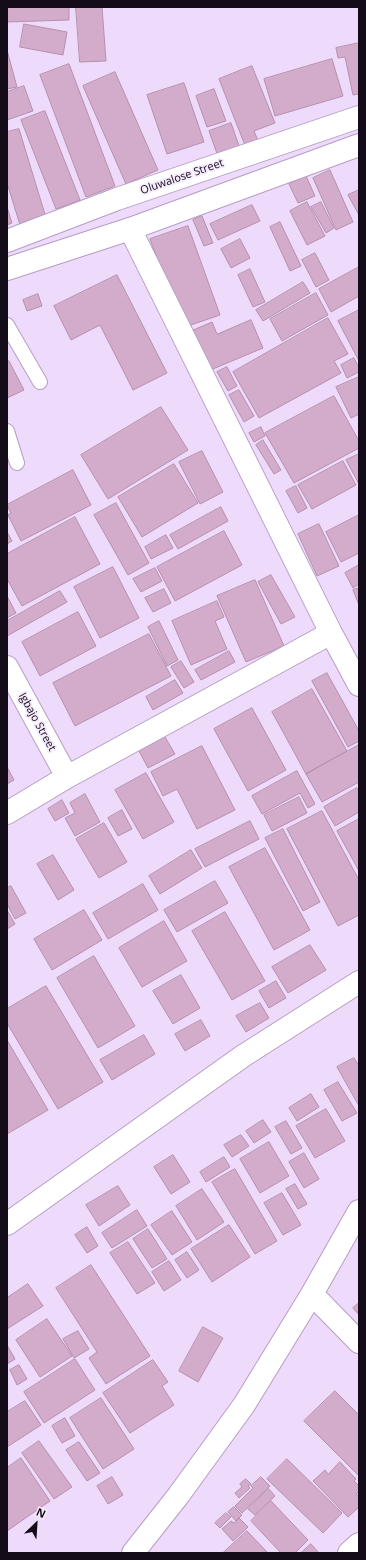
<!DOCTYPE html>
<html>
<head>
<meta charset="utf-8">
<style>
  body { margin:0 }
  #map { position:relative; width:366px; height:1560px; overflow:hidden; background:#eedafb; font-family:"Open Sans",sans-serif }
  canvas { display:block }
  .frame { position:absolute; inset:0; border:8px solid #150c1a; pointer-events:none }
  .north { position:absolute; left:16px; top:1504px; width:40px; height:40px; -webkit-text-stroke:3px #f6ebfc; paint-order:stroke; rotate:25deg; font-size:11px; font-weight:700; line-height:16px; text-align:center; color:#150c1a }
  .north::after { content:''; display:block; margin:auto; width:14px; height:18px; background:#150c1a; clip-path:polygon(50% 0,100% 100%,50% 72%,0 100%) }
</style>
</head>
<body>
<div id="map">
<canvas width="366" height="1560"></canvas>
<div class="frame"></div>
<div class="north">N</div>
</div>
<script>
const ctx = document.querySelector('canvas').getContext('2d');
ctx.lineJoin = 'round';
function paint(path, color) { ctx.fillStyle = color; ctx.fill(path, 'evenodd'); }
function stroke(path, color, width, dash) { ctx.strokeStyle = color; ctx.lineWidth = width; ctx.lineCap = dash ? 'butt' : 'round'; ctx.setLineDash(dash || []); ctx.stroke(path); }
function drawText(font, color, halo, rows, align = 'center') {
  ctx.font = font + ' "Open Sans",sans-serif'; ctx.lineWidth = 3.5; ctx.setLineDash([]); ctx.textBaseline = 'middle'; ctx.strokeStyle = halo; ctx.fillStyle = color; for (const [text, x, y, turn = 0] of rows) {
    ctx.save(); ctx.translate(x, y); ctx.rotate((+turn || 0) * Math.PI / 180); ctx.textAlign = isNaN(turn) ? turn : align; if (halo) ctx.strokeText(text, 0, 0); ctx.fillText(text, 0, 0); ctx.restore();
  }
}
const building = new Path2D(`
  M 7,7 L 69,7 L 69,20 L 7,22 Z
  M 76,7 L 102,7 L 106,61 L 80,62 Z
  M 24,24 L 67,32 L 63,55 L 20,47 Z
  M 359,43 L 359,94 L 353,95 L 345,57 L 338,58 L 336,48 Z
  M 7,50 L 17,87 L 7,89 Z
  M 332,59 L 343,96 L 275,116 L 264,79 Z
  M 69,64 L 115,186 L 86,197 L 40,75 Z
  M 252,66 L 275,123 L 254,131 L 261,148 L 248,153 L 219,79 Z
  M 115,72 L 158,170 L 126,184 L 83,86 Z
  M 184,83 L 204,142 L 167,154 L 147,95 Z
  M 24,86 L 33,111 L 7,120 L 7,92 Z
  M 214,89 L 226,121 L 207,127 L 196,96 Z
  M 45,111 L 80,200 L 56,209 L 21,120 Z
  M 231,123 L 242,154 L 220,162 L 209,131 Z
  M 19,129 L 47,221 L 21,228 L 7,183 L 7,132 Z
  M 330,170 L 353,222 L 336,230 L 313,178 Z
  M 306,176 L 315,196 L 298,203 L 289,184 Z
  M 359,190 L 359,215 L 348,195 Z
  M 307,202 L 325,236 L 307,245 L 290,211 Z
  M 321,202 L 334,228 L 326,233 L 311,207 Z
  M 252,205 L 260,221 L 218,240 L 210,224 Z
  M 7,207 L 12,223 L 7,225 Z
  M 202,216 L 213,243 L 204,246 L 193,220 Z
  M 280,222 L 301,266 L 290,271 L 270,227 Z
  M 188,226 L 220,315 L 182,328 L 150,239 Z
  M 240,239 L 250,258 L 231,268 L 221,249 Z
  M 315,253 L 329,280 L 316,287 L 302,260 Z
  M 359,267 L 359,296 L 331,312 L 319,289 Z
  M 250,269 L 265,302 L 253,307 L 238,275 Z
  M 117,275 L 167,373 L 133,390 L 100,325 L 71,340 L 54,306 Z
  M 303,282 L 310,293 L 263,321 L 256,310 Z
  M 316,293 L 328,315 L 282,341 L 270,319 Z
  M 38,294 L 42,306 L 27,311 L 23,300 Z
  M 359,310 L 359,361 L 338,321 Z
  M 328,318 L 348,354 L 334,361 L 341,373 L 259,418 L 233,372 Z
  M 251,320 L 263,348 L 208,371 L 191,331 L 212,322 L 217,334 Z
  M 354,358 L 359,368 L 359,372 L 347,378 L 341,365 Z
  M 9,361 L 24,390 L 7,398 L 7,362 Z
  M 227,367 L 237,386 L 228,391 L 217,372 Z
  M 359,377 L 359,414 L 351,418 L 336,387 Z
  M 239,390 L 254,416 L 244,422 L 229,395 Z
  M 334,396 L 359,441 L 359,448 L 294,483 L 265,433 Z
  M 161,407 L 188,450 L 108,499 L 81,455 Z
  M 261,427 L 265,436 L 254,442 L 249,433 Z
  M 263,440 L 281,470 L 274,474 L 256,445 Z
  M 202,451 L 223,492 L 200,504 L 179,462 Z
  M 359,454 L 359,484 L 346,460 Z
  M 343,461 L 356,485 L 312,509 L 298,485 Z
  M 174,464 L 198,503 L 142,537 L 118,497 Z
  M 73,470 L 91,505 L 21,541 L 8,515 L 11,513 L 7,505 Z
  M 296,486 L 307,508 L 298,513 L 286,491 Z
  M 116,503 L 149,563 L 128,575 L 94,515 Z
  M 221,507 L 228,521 L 178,549 L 170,535 Z
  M 359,515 L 359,553 L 341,562 L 326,532 Z
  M 75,517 L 100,564 L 22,606 L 7,579 L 7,554 Z
  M 319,524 L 339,566 L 317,576 L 298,534 Z
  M 224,531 L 242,565 L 175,601 L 157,567 Z
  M 7,532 L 12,541 L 7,544 Z
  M 166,535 L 173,548 L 151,559 L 145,547 Z
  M 359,565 L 359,584 L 353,588 L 345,573 Z
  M 113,567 L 139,618 L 100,638 L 74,587 Z
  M 155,568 L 162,581 L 141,592 L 133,579 Z
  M 271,575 L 295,617 L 281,624 L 258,582 Z
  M 255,580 L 284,646 L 246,662 L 217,596 Z
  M 359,588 L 359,605 L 353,590 Z
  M 164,589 L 171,603 L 153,612 L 145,598 Z
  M 60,591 L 67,602 L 7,636 L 7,621 Z
  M 7,596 L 16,613 L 7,618 Z
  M 217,601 L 224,617 L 215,621 L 227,649 L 191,665 L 172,621 Z
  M 78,612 L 96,646 L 40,676 L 22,642 Z
  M 159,621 L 178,660 L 167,666 L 148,627 Z
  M 149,634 L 171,676 L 75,726 L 53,683 Z
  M 229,651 L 235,662 L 201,680 L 195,670 Z
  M 181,661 L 194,682 L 184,688 L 171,667 Z
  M 327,673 L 359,731 L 359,741 L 348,747 L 312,681 Z
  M 175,680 L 183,693 L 153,710 L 146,697 Z
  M 312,689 L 347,751 L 306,774 L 272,712 Z
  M 252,708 L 286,770 L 248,791 L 214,729 Z
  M 165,737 L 175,754 L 148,768 L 139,751 Z
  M 359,745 L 359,782 L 322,802 L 306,774 Z
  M 202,746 L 235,810 L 197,829 L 177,789 L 163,796 L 151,772 Z
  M 7,767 L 14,780 L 7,784 Z
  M 297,771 L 315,804 L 308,808 L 300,793 L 262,814 L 252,796 Z
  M 146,773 L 174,822 L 143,839 L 115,790 Z
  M 357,788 L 359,792 L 359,812 L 335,826 L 324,807 Z
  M 85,794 L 100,822 L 75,836 L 65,818 L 75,813 L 70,803 Z
  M 299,797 L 307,813 L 272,831 L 264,815 Z
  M 62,800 L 69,813 L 55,821 L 48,809 Z
  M 122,810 L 132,829 L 118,836 L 108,818 Z
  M 322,811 L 359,880 L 359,915 L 338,926 L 287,829 Z
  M 359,819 L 359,871 L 337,831 Z
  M 250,821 L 259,839 L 205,867 L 195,849 Z
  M 104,823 L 127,862 L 99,878 L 76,839 Z
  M 283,829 L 320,902 L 303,911 L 265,838 Z
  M 265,848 L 310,930 L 274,950 L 229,867 Z
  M 191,850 L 202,868 L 160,894 L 149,876 Z
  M 53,855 L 74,890 L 58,900 L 37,864 Z
  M 215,881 L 228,903 L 177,932 L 164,910 Z
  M 143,884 L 158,910 L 108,939 L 93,913 Z
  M 11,886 L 26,913 L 15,919 L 7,904 L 7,888 Z
  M 7,910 L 15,924 L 7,929 Z
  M 84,910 L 102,940 L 52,970 L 34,939 Z
  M 225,912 L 265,981 L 232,1000 L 192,931 Z
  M 164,921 L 187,961 L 142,987 L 119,948 Z
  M 310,945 L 326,970 L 288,993 L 272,967 Z
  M 94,956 L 135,1026 L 98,1048 L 57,978 Z
  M 181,975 L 200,1008 L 173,1024 L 153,991 Z
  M 276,981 L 286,998 L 269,1008 L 259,991 Z
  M 46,986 L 103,1082 L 58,1109 L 7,1023 L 7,1009 Z
  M 260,1003 L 269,1018 L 246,1032 L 236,1016 Z
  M 201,1020 L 210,1036 L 185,1051 L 175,1034 Z
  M 144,1035 L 155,1054 L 112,1080 L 100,1060 Z
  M 7,1040 L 48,1110 L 7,1134 Z
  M 354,1058 L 358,1064 L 359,1063 L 359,1106 L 337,1067 Z
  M 338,1082 L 357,1113 L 342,1121 L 324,1090 Z
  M 311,1094 L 319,1107 L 297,1121 L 289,1108 Z
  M 326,1109 L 345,1141 L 315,1158 L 296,1126 Z
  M 263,1120 L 271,1132 L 254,1143 L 246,1131 Z
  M 286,1121 L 302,1148 L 291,1154 L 275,1127 Z
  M 241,1135 L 249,1146 L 232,1157 L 224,1145 Z
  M 269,1142 L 289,1176 L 260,1193 L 240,1159 Z
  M 304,1153 L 319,1179 L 304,1188 L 289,1162 Z
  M 173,1155 L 190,1182 L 171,1194 L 154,1167 Z
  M 224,1157 L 230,1167 L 206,1182 L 200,1172 Z
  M 235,1169 L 277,1241 L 255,1254 L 212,1182 Z
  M 295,1184 L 307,1204 L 298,1209 L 286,1189 Z
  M 118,1186 L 130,1205 L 99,1226 L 86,1205 Z
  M 202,1189 L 224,1222 L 197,1240 L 176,1206 Z
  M 282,1193 L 301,1225 L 283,1235 L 264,1203 Z
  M 137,1210 L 147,1226 L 112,1248 L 102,1233 Z
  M 172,1211 L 192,1242 L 172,1255 L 151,1225 Z
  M 229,1225 L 250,1257 L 212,1282 L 191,1249 Z
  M 87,1227 L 98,1246 L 87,1253 L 75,1235 Z
  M 148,1229 L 167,1259 L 152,1268 L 133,1239 Z
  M 128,1242 L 155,1283 L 137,1294 L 110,1253 Z
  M 187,1252 L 199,1270 L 187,1278 L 175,1260 Z
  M 169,1261 L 181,1280 L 164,1291 L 152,1272 Z
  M 91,1265 L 150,1356 L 106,1384 L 89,1358 L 97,1352 L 56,1288 Z
  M 28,1284 L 43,1306 L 7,1329 L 7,1298 Z
  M 359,1303 L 359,1315 L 353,1308 Z
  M 47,1319 L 72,1356 L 40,1377 L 16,1340 Z
  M 203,1327 L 223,1338 L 198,1382 L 179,1371 Z
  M 78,1331 L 89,1349 L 74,1358 L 63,1339 Z
  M 7,1345 L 15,1359 L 7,1364 Z
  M 75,1359 L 95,1390 L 44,1423 L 24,1392 Z
  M 153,1360 L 168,1382 L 162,1386 L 174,1405 L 130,1433 L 103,1393 Z
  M 19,1365 L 27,1379 L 17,1385 L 10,1370 Z
  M 335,1391 L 359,1415 L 359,1476 L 304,1421 Z
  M 101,1398 L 134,1449 L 103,1469 L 70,1418 Z
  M 25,1401 L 41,1425 L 7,1447 L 7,1412 Z
  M 65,1418 L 75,1436 L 62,1443 L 52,1426 Z
  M 39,1441 L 72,1487 L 54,1499 L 22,1453 Z
  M 79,1442 L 100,1473 L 87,1481 L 66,1450 Z
  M 21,1458 L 50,1501 L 7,1531 L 7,1468 Z
  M 287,1459 L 342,1513 L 323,1533 L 267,1479 Z
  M 340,1462 L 356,1479 L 354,1481 L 359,1486 L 359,1492 L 356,1494 L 359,1497 L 359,1507 L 348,1517 L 313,1481 L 325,1470 L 328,1474 Z
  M 112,1477 L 123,1495 L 108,1504 L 97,1486 Z
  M 261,1477 L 270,1486 L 242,1513 L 235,1506 L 253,1488 L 251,1486 Z
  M 246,1479 L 251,1484 L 248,1486 L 250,1488 L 239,1498 L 235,1493 L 242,1487 L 240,1484 Z
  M 269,1489 L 275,1496 L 255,1515 L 248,1509 Z
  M 271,1501 L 308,1540 L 295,1553 L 281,1553 L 251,1521 Z
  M 234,1507 L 242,1515 L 236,1521 L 228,1512 Z
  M 226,1513 L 231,1517 L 220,1528 L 215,1523 Z
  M 239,1518 L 248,1527 L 233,1541 L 222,1529 L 231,1521 L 234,1523 Z
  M 247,1531 L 268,1553 L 223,1553 Z
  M 311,1544 L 319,1553 L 301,1553 Z`);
paint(building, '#d3accc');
stroke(building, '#b58fae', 1);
const lane = new Path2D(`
  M 7,325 L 40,382
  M 7,431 L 17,463`);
const street = new Path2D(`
  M 130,229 L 331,633 L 359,685
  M 7,667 L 67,777
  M 7,813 L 67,777 L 331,633
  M 312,1294 L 359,1342
  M 133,1553 L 178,1496 L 244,1405 L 312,1294 L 359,1211
  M 349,1553 L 359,1544`);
const secondary = new Path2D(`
  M 7,241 L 117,199 L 359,117
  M 7,269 L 130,229 L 359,145
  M 7,1224 L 243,1056 L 359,982`);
stroke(lane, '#b69dc5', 16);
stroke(street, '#b69dc5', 24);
stroke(secondary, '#b69dc5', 24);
stroke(lane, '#fff', 14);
stroke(street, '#fff', 22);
stroke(secondary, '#fff', 22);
drawText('11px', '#150c1a', '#f6ebfc', [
  ["Oluwalose Street",182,177,-19],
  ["Igbajo Street",37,722,61]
]);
</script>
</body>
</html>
